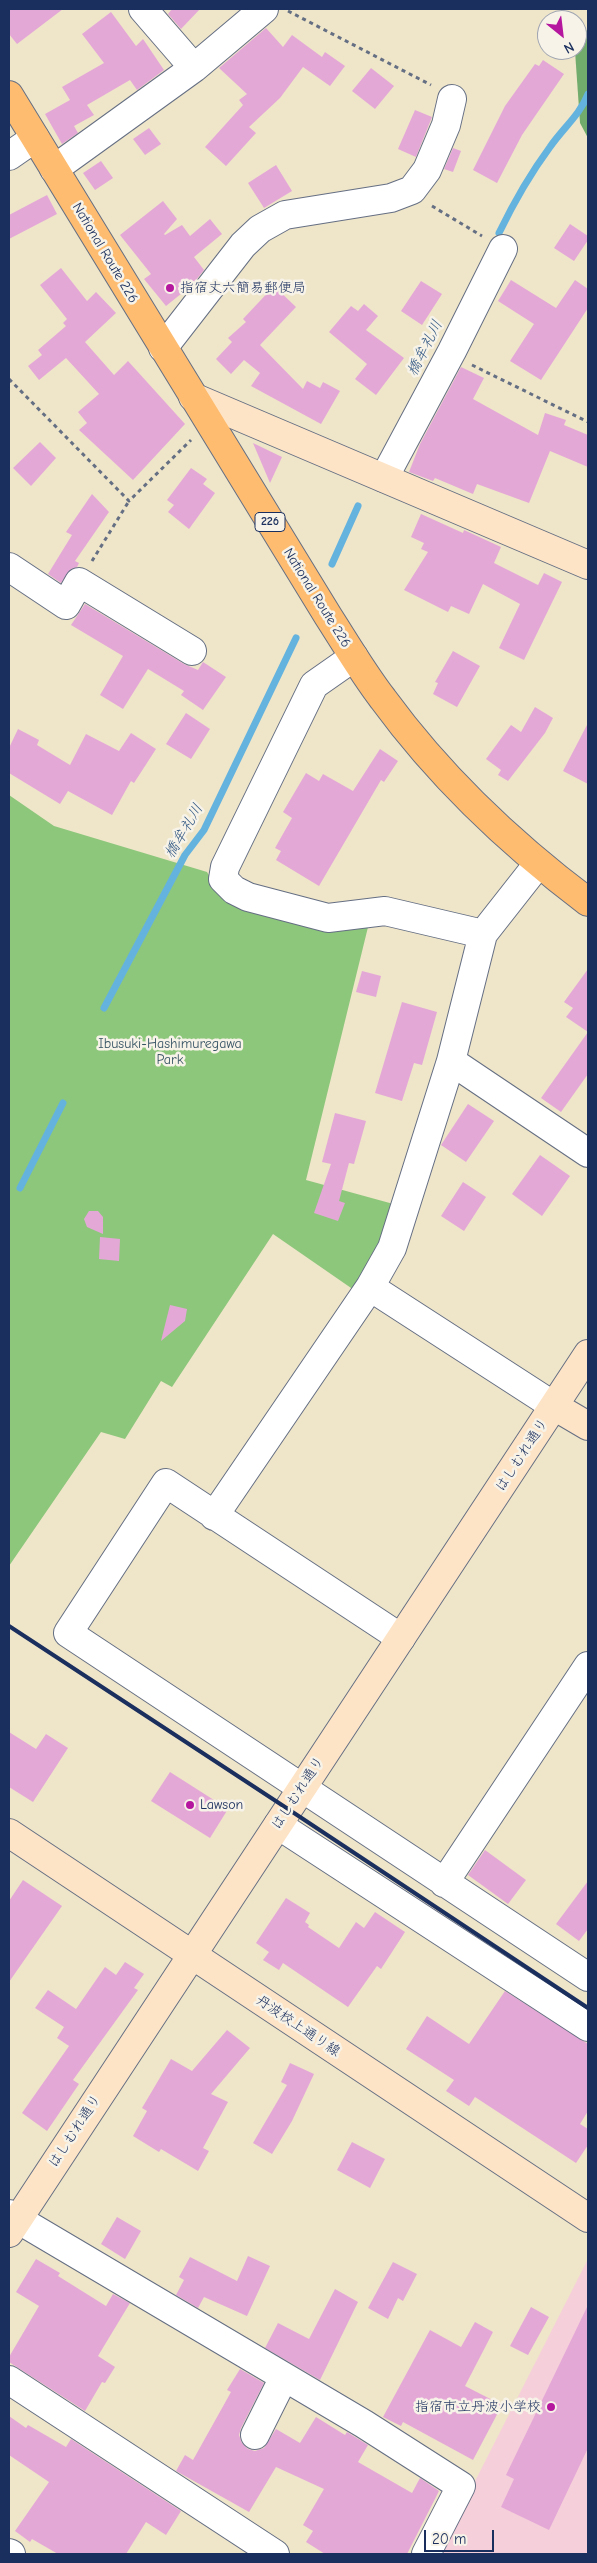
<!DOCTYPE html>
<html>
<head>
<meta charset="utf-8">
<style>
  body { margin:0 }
  #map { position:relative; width:597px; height:2563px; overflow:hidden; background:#efe5c9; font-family:"Comic Neue",sans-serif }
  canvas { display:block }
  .frame { position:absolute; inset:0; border:10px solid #1b2f5e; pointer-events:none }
  .north { position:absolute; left:537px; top:10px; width:50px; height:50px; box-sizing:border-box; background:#f7f3e8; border:1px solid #9fa5b1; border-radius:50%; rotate:151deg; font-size:14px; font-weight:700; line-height:20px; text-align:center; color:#1b2f5e }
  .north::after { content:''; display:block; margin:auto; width:18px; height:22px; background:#b5179e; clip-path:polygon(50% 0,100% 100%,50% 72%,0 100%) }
  .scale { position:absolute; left:424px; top:2530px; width:70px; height:22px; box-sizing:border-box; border:2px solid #1b2f5e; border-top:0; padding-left:6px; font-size:15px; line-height:18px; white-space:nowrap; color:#1b2f5e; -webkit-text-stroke:4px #f7f3e8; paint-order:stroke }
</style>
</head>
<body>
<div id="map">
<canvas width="597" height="2563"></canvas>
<div class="frame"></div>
<div class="north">N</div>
<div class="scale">20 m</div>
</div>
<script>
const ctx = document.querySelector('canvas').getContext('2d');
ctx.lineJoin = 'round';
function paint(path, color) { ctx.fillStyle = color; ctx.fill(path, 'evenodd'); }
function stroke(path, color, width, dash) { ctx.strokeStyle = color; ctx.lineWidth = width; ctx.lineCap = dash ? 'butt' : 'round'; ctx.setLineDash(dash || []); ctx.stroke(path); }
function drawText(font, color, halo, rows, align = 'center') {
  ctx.font = font + ' "Comic Neue","Klee One",sans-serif'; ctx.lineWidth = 5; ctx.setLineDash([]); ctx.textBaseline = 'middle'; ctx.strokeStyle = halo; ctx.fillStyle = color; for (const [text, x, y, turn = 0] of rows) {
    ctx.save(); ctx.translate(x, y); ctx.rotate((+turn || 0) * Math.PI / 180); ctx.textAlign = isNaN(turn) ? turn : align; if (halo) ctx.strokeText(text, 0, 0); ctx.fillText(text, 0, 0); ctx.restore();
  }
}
paint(new Path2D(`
  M 588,2259 L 588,2554 L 438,2554 Z`), '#f5cfda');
paint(new Path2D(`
  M 9,795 L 54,826 L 207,872 L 223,899 L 332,926 L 369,923 L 306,1180 L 397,1205 L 384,1239 L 354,1290 L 273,1234 L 172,1387 L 161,1381 L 125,1439 L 101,1432 L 9,1566 Z`), '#8dc77c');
paint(new Path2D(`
  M 588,28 L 588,138 L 580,123 L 575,51 Z`), '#72ac6c');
stroke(new Path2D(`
  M 499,233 C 514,202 530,174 550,147 C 563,128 580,115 588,94
  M 332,564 L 358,506
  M 104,1008 L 185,855 L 204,830 L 296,638
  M 20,1188 L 63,1103`), '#64b3de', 7);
paint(new Path2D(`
  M 9,9 L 63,9 L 17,44 L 9,34 Z
  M 172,9 L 200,9 L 181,29 L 168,14 Z
  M 111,12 L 136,46 L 143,39 L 164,70 L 137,90 L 130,80 L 87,105 L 94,115 L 74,126 L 78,133 L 62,144 L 45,114 L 70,100 L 62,87 L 104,63 L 82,34 Z
  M 266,28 L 283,47 L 292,35 L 322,57 L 325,52 L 345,66 L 330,86 L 303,67 L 280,98 L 249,127 L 256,133 L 226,166 L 205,147 L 243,105 L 239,100 L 247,94 L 219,68 Z
  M 543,60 L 564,74 L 522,135 L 497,183 L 473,170 L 505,106 L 535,64 L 539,66 Z
  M 371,68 L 394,86 L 375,109 L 352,91 Z
  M 415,110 L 432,117 L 416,157 L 398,149 Z
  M 149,128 L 161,144 L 145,155 L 133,139 Z
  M 453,148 L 461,151 L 453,172 L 444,169 Z
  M 101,161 L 113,178 L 95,190 L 83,173 Z
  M 276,165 L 292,191 L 264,208 L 248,183 Z
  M 47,195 L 57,214 L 9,239 L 9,215 Z
  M 163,201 L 177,219 L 164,234 L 165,235 L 182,225 L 190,236 L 210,219 L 222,234 L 194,257 L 204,270 L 192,285 L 166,306 L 144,279 L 151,274 L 120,235 Z
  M 570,224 L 588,236 L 588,240 L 574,261 L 554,248 Z
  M 61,268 L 87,301 L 96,292 L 116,313 L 85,342 L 114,375 L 128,361 L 185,424 L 133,480 L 79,430 L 87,423 L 78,412 L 99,394 L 66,358 L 39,380 L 28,366 L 42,355 L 38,350 L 66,326 L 63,323 L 67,319 L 40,285 Z
  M 511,280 L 556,308 L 575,280 L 588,289 L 588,308 L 541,380 L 510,361 L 534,324 L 498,301 Z
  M 421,281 L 442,294 L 422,325 L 401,311 Z
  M 274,286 L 296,307 L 260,345 L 303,389 L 307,381 L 320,388 L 323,382 L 340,391 L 321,424 L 251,386 L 260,373 L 244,360 L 231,374 L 216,359 L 232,342 L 228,338 L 246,322 L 243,319 Z
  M 364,304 L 378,316 L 366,330 L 404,358 L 376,395 L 355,379 L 367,364 L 329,332 L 351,306 L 358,311 Z
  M 461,367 L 484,378 L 473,399 L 538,435 L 545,413 L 566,420 L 564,425 L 588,435 L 588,467 L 550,451 L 529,503 L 477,484 L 473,494 L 435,478 L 433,481 L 409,472 L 420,444 Z
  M 40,442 L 56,458 L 31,486 L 13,468 Z
  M 253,443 L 282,457 L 270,483 Z
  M 191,468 L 207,479 L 203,484 L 215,493 L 189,529 L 168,512 L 174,505 L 167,500 Z
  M 92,494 L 109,512 L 75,561 L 79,563 L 77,567 L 71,569 L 61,583 L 48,574 L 72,535 L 66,532 Z
  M 421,514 L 463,533 L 464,530 L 501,547 L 494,563 L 538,585 L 544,573 L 562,582 L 524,660 L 499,648 L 520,604 L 483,584 L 469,614 L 451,606 L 448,612 L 404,590 L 428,552 L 421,549 L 424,543 L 411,537 Z
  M 85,604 L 184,664 L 198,670 L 203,662 L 226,677 L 203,710 L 181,695 L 184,691 L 148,669 L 123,709 L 100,695 L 123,656 L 71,625 Z
  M 453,651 L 480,666 L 457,707 L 433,694 L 438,683 L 435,682 Z
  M 535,707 L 553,718 L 545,733 L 508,781 L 498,775 L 501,770 L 486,759 L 511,725 L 521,732 Z
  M 186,713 L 210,729 L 191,759 L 166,744 Z
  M 588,723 L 588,784 L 563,771 Z
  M 18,729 L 39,740 L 37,745 L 70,765 L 86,734 L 119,751 L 131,733 L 156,749 L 134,783 L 131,781 L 112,815 L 68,791 L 60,804 L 9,773 L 9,748 Z
  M 380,749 L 398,761 L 384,782 L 381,780 L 319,886 L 276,860 L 281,851 L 275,848 L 292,818 L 283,812 L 306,773 L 319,781 L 323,774 L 353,791 Z
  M 588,969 L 588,1074 L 561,1112 L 541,1098 L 588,1032 L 566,1017 L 573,1008 L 564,1002 Z
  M 362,971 L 381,976 L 376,997 L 356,992 Z
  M 402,1002 L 437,1012 L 422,1065 L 414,1063 L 402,1101 L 375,1093 Z
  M 468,1104 L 494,1121 L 466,1162 L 441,1145 Z
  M 335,1113 L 366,1121 L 354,1164 L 349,1163 L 339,1201 L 345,1203 L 338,1221 L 314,1213 L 331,1164 L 322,1162 Z
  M 540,1155 L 570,1176 L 542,1216 L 512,1194 Z
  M 463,1182 L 486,1197 L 464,1231 L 441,1216 Z
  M 89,1211 L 98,1211 L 103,1217 L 103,1234 L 87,1227 L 84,1219 Z
  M 100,1237 L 120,1239 L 119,1261 L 99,1259 Z
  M 170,1305 L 187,1309 L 185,1321 L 161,1341 Z
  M 9,1732 L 36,1749 L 46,1734 L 68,1748 L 33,1802 L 9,1787 Z
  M 170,1772 L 228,1809 L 210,1838 L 151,1801 Z
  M 485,1850 L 526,1880 L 508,1904 L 468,1875 Z
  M 23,1880 L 62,1906 L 9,1982 L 9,1901 Z
  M 588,1881 L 588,1929 L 579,1941 L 556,1924 Z
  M 286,1898 L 310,1913 L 305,1922 L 309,1925 L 308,1927 L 339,1948 L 356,1922 L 364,1928 L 375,1912 L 405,1932 L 381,1969 L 377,1966 L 348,2007 L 283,1963 L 279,1970 L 263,1960 L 269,1952 L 256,1943 Z
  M 125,1962 L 144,1974 L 134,1988 L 138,1990 L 73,2080 L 79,2084 L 47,2131 L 22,2113 L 69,2046 L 57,2038 L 64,2027 L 35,2008 L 48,1990 L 76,2009 L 105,1967 L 116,1975 Z
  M 505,1991 L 588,2044 L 588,2111 L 580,2124 L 588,2129 L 588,2145 L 576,2163 L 475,2097 L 469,2106 L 446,2091 L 454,2080 L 406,2049 L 427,2016 L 469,2044 Z
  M 227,2030 L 250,2048 L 211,2094 L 228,2102 L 203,2148 L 209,2151 L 198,2171 L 161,2149 L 159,2152 L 133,2136 L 147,2111 L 142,2108 L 171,2059 L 192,2071 Z
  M 290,2063 L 314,2074 L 292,2121 L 272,2154 L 253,2143 L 287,2085 L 281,2082 Z
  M 352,2142 L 385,2159 L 370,2188 L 337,2170 Z
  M 117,2217 L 141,2231 L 125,2259 L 101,2244 Z
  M 248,2256 L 270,2266 L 247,2316 L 204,2297 L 198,2308 L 176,2295 L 184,2280 L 179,2277 L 190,2257 L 237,2281 Z
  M 36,2259 L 60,2273 L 58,2276 L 106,2306 L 113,2294 L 130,2303 L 98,2356 L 115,2367 L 105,2383 L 102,2382 L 85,2411 L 9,2362 L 9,2357 L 39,2306 L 16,2292 Z
  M 393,2262 L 417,2274 L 403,2301 L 398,2298 L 388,2319 L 368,2308 Z
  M 335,2289 L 358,2302 L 320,2380 L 265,2348 L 278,2323 L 309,2339 Z
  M 588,2305 L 588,2448 L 549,2530 L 501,2507 L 514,2479 L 506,2475 Z
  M 531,2307 L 549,2317 L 528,2355 L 510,2346 Z
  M 475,2322 L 493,2332 L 465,2386 L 502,2405 L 473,2460 L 403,2422 L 401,2426 L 383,2417 L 430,2330 L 461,2347 Z
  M 240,2369 L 264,2383 L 241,2428 L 239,2435 L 242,2443 L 248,2449 L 255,2451 L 264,2448 L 276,2429 L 300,2443 L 316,2417 L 345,2435 L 347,2432 L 368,2445 L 358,2462 L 412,2493 L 420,2478 L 439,2491 L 407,2554 L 325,2554 L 306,2542 L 313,2531 L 303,2525 L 324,2489 L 276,2467 L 249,2512 L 176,2471 L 185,2455 L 193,2460 L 231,2392 L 227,2390 Z
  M 9,2416 L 26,2428 L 28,2425 L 66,2447 L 71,2439 L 181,2511 L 166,2535 L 146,2522 L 126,2554 L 58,2554 L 32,2539 L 30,2542 L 15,2531 L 49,2482 L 9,2455 Z`), '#e4a8d7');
const street = new Path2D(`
  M 143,9 L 194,68
  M 9,156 L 35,138
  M 54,169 L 194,68 L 264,9
  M 163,348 L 243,245 L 260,229 L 285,215 L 391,198 L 412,190 L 427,170 L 446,125 L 452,99
  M 384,478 L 452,351 L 503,249
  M 9,567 L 66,605 L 79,582 L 192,651
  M 354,657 L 314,685 L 225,867 L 223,879 L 234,890 L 248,897 L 328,918 L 385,911 L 483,934
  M 451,1061 L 588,1153
  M 370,1287 L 554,1406
  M 214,1516 L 370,1287 L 392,1248 L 451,1061 L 483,934 L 538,864
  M 401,1638 L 166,1483 L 68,1633 L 588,1977
  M 278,1825 L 588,2027
  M 444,1883 L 588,1666
  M 9,2214 L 364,2424 L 461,2486 L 426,2554
  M 9,2380 L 275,2554
  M 255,2435 L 284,2377
  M 9,2553 L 11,2554`);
const secondary = new Path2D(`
  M 193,397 L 588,565
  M 554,1406 L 588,1426
  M 9,1833 L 588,2218
  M 9,2233 L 588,1354`);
const highway = new Path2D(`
  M 9,95 L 328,616 C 346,644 363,673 383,699 C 440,777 511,844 588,902`);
stroke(street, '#656f83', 30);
stroke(secondary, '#656f83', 30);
stroke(highway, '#656f83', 30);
stroke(new Path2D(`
  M 288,11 L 431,85
  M 432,206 L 482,236
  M 472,365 L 588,422
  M 9,379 L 129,501 L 191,440
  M 92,561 L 129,501`), '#656f83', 3, [4, 4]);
stroke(street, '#fff', 28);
stroke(secondary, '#fee4c6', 28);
stroke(highway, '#fdbc70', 28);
stroke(new Path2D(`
  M 9,1626 L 288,1809 L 588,2008`), '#1b2f5e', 4);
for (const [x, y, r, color] of [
  [170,288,5,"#b5179e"],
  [190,1805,5,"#b5179e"],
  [551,2407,5,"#b5179e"]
]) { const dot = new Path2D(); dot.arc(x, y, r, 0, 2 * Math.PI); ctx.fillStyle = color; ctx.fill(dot); stroke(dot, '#f7f3e8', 2); }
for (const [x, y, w] of [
  [270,522,30]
]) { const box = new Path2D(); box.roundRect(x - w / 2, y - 9.5, w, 19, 4); ctx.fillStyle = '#f7f3e8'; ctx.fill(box); stroke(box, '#1b2f5e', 1); }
drawText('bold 12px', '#1b2f5e', null, [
  ["226",270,522]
]);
drawText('14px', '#1b2f5e', '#f7f3e8', [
  ["National Route 226",105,253,59],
  ["National Route 226",317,598,58],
  ["はしむれ通り",522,1455,-57],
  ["はしむれ通り",298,1793,-57],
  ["丹波校上通り線",298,2026,34],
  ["はしむれ通り",75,2131,-57]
]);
drawText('14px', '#1b2f5e', '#f7f3e8', [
  ["指宿丈六簡易郵便局",180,288],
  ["Lawson",200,1805],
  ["指宿市立丹波小学校",541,2407,"right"]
], 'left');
drawText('14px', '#385566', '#f7f3e8', [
  ["Ibusuki-Hashimuregawa",170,1044],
  ["Park",170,1060]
]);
drawText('italic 15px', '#315784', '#f7f3e8', [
  ["橋牟礼川",425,348,-63],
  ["橋牟礼川",184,831,-59]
]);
</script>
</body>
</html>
